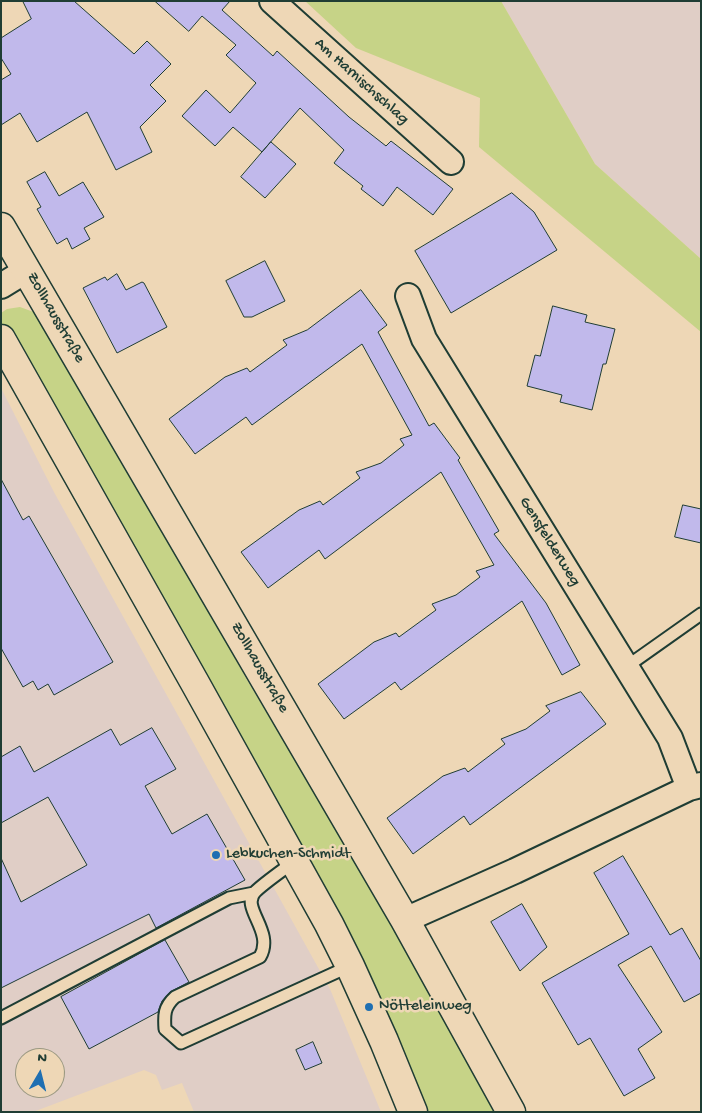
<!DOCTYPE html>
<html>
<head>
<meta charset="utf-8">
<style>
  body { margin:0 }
  #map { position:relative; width:702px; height:1113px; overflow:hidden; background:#eed7b6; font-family:"Gochi Hand",sans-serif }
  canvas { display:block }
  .frame { position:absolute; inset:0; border:2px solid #1f3d34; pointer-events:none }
  .north { position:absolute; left:15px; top:1048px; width:50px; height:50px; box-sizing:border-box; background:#eed7b6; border:1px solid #9b9982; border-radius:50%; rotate:8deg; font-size:14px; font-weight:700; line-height:20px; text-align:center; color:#1f3d34 }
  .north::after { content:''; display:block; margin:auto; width:18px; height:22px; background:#1f6fb2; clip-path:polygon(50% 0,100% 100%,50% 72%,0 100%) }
</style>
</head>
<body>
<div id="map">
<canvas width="702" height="1113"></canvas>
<div class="frame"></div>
<div class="north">N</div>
</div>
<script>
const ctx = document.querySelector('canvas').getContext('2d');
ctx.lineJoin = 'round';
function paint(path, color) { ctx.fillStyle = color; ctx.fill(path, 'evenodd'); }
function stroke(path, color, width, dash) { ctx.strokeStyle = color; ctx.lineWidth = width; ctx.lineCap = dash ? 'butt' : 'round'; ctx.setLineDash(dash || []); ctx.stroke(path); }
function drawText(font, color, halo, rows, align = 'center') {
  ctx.font = font + ' "Gochi Hand",sans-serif'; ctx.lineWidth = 5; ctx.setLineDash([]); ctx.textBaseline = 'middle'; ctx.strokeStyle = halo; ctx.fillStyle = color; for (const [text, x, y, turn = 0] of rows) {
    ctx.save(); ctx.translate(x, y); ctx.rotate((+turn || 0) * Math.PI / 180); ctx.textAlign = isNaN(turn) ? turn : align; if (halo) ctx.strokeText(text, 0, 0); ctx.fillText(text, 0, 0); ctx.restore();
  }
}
paint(new Path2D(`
  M 501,1 L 701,1 L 701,259 L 595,164 Z
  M 1,388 L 55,494 L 330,989 L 381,1112 L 194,1112 L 182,1083 L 162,1090 L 156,1075 L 144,1070 L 33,1112 L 1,1112 ZM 25,1058 L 55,1058 L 55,1088 L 25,1088 Z`), '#e0cec6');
paint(new Path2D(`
  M 305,1 L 501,1 L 595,164 L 701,259 L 701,332 L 479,147 L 480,98 L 356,48 Z
  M 20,307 L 39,314 L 164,530 L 247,680 L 333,824 L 399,930 L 498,1112 L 416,1112 L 122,540 L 1,324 L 1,313 L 7,309 Z`), '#c6d387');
const building = new Path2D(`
  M 23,1 L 74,1 L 134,54 L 147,41 L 171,64 L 150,85 L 166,101 L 140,127 L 152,152 L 116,170 L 87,112 L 37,142 L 20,113 L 1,125 L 1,80 L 11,74 L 1,58 L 1,38 L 31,19 Z
  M 155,1 L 230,1 L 222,10 L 273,56 L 277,51 L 349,117 L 386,146 L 391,141 L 453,189 L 433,215 L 397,187 L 383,206 L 361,189 L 363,186 L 334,163 L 344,150 L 300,108 L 262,152 L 233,127 L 215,146 L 182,116 L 206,90 L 230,113 L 256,83 L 226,55 L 236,45 L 202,16 L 189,31 Z
  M 271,142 L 296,164 L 265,198 L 241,177 Z
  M 45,172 L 59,196 L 83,182 L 104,217 L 84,228 L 90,239 L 72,249 L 67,238 L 57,244 L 37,209 L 41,207 L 27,182 Z
  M 512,193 L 534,212 L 557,250 L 451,313 L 415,251 Z
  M 265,261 L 285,301 L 252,317 L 244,317 L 226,281 Z
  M 117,274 L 126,290 L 142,282 L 144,283 L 167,327 L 117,353 L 83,288 L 105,277 L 107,280 Z
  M 361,290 L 387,325 L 378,332 L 429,426 L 434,423 L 460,458 L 458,460 L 499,531 L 494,534 L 546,603 L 580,665 L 562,675 L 522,601 L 401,690 L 395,682 L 344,719 L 318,684 L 374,642 L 396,633 L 399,637 L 436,610 L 432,604 L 456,595 L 480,577 L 476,571 L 494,565 L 441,472 L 325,559 L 319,550 L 268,588 L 241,552 L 299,510 L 320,501 L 323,505 L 360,478 L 356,472 L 381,463 L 404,445 L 400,439 L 412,435 L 362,344 L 252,425 L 246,417 L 195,454 L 169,419 L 225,377 L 247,368 L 250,372 L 287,345 L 283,340 L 307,330 Z
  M 553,306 L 587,315 L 585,322 L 615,329 L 606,364 L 603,364 L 592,410 L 560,402 L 562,395 L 527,386 L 535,355 L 540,356 Z
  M 1,479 L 23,520 L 29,516 L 113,662 L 54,695 L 48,684 L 38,690 L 33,681 L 23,687 L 1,648 Z
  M 683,505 L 701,509 L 701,543 L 675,537 Z
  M 581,692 L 606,724 L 470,825 L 464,816 L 413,854 L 387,818 L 443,776 L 465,768 L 468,772 L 505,744 L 501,739 L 526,729 L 550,711 L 546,706 Z
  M 152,728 L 176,769 L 145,786 L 172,834 L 207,814 L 245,880 L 156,928 L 149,914 L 1,988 L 1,858 L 21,902 L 87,865 L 48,797 L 1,823 L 1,757 L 20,746 L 34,772 L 111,729 L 120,745 Z
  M 623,856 L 670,935 L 682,928 L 701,961 L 701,993 L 684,1002 L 651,946 L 618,965 L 662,1032 L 638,1049 L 655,1078 L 624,1096 L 590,1038 L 578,1045 L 542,983 L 629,934 L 594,873 Z
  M 522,904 L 547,947 L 520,971 L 491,922 Z
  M 165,940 L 189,982 L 170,992 L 162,1001 L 158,1012 L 89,1049 L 61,997 Z
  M 313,1042 L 322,1063 L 305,1070 L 296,1050 Z`);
paint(building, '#c1b9eb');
stroke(building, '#1f3d34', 1);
const service = new Path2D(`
  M 626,667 L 701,614
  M 295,861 C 283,870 264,883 255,892 C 240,908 275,931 260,957 L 175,997 C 164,1007 164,1015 165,1029 L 181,1043 L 350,966
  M 1,1018 L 229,898 L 254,893`);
const minor = new Path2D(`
  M 272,1 L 451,162
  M 1,286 L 27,270
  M 408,296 L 424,339 L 670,738 L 689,788
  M 405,920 L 515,871 L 689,788 L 701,785`);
const secondary = new Path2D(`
  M 1,227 L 405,920 L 511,1112
  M 1,339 L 195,683 L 329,924 L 350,966 L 384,1041 L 413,1112`);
stroke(service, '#1f3d34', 15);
stroke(minor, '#1f3d34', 28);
stroke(secondary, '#1f3d34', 31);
stroke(service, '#eed7b6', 11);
stroke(minor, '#eed7b6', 24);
stroke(secondary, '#eed7b6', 28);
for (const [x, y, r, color] of [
  [216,855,5,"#1f6fb2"],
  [369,1007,5,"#1f6fb2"]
]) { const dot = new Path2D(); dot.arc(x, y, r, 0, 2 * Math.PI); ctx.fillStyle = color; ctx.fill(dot); stroke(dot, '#eed7b6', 2); }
drawText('16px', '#1f3d34', '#eed7b6', [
  ["Am Harnischschlag",361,82,42],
  ["Zollhausstraße",55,318,60],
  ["Gensfelderweg",549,542,58],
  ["Zollhausstraße",259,668,60]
]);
drawText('16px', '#1f3d34', '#eed7b6', [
  ["Lebkuchen-Schmidt",226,855],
  ["Nötteleinweg",379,1007]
], 'left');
</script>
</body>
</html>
